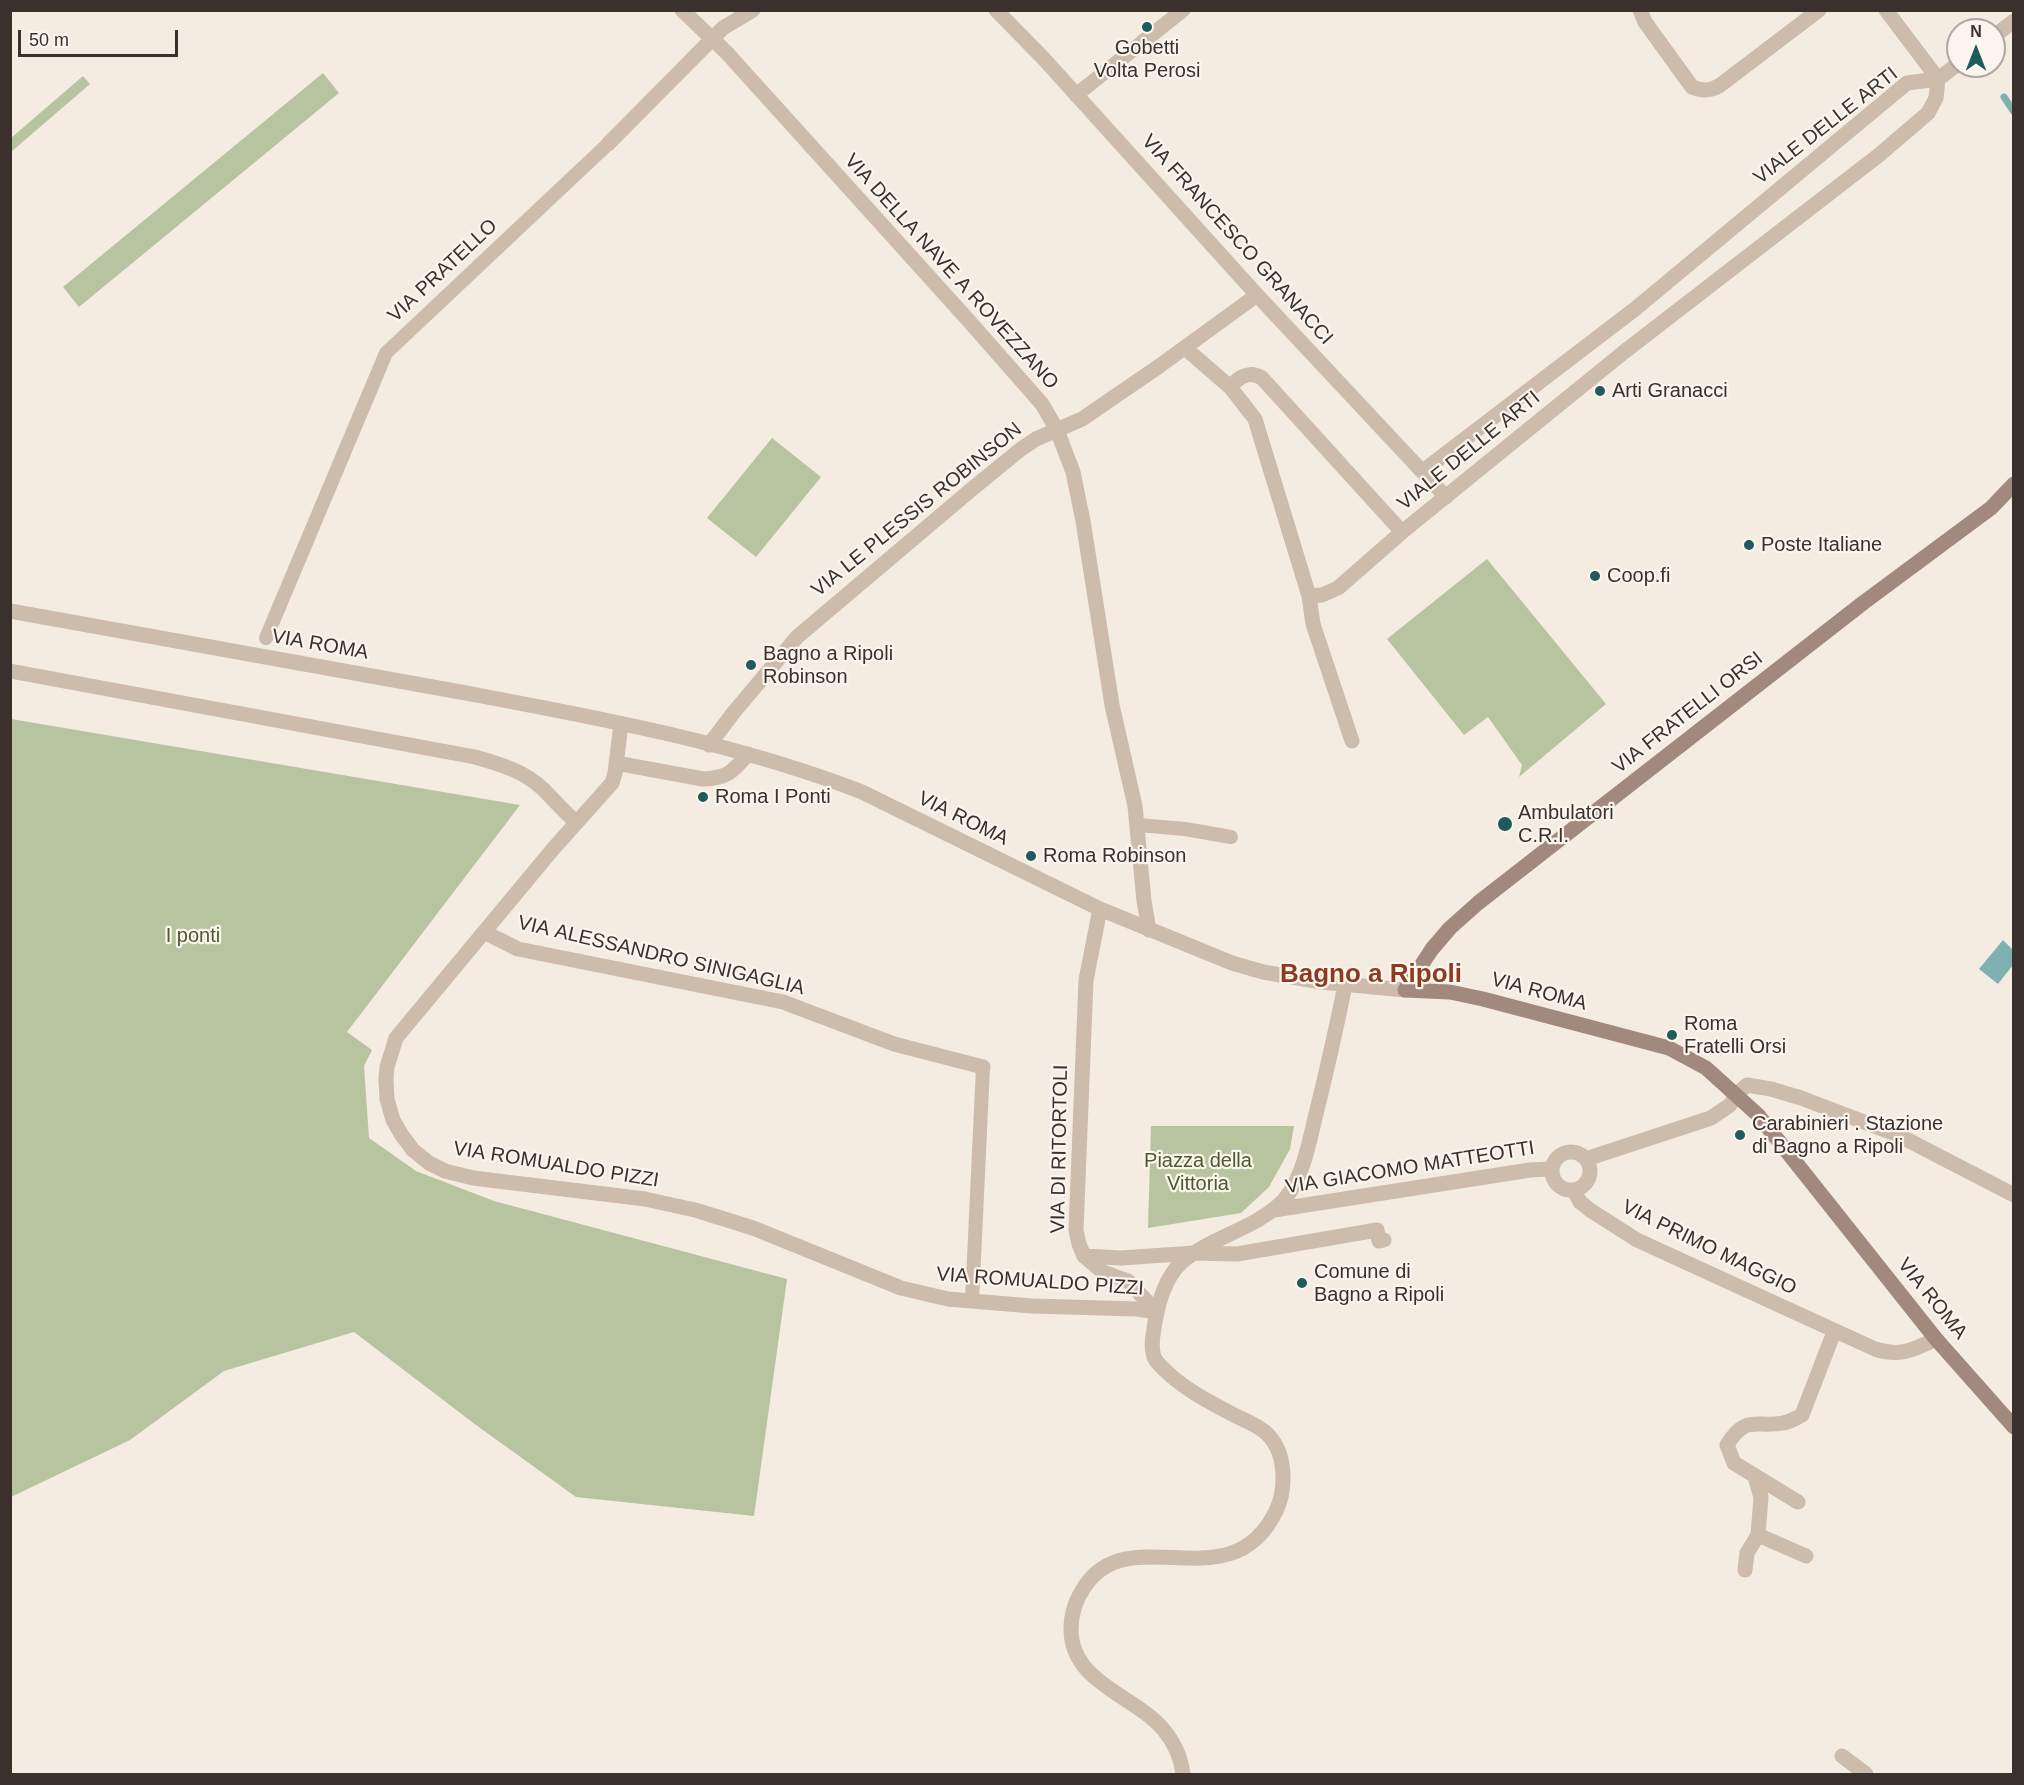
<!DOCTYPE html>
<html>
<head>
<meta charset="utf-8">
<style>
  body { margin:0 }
  #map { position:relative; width:2024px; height:1785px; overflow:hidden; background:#f4ebe1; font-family:Arial,sans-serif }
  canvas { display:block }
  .frame { position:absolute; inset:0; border:12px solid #3b302b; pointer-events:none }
  .north { position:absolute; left:1946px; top:18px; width:60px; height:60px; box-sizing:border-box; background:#fbf5ee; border:2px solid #aea6a0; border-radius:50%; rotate:0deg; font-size:16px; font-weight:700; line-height:24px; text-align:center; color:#3b302b }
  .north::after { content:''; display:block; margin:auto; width:21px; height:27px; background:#1f5a5e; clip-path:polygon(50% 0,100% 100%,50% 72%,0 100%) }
  .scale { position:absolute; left:18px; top:30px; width:160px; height:27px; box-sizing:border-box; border:3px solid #3b302b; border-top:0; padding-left:8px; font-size:18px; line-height:21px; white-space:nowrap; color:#3b302b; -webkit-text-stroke:4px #fbf5ee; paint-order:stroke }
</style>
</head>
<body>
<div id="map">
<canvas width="2024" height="1785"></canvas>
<div class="frame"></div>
<div class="north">N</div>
<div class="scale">50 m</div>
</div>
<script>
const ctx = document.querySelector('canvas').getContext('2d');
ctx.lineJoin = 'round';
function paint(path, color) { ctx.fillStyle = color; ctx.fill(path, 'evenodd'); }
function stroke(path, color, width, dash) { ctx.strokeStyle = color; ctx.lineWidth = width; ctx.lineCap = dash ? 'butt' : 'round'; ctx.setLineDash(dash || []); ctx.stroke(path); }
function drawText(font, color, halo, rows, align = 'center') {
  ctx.font = font + ' Arial,sans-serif'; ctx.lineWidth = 4.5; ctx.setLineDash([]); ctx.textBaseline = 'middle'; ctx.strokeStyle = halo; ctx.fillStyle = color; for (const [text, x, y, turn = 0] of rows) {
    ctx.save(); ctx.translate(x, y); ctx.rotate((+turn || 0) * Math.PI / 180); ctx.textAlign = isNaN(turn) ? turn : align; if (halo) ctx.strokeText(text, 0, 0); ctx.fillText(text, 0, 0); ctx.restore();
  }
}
paint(new Path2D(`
  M 323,73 L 339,93 L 79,307 L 63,287 Z
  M 83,76 L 90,84 L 11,152 L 11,138 Z
  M 772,438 L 821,477 L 756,557 L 707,518 Z
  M 1487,559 L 1606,704 L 1519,777 L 1522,765 L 1488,717 L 1464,735 L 1387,639 Z
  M 11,719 L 520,805 L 347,1032 L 372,1050 L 364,1066 L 369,1138 L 416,1171 L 494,1201 L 787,1279 L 754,1516 L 576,1497 L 476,1425 L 354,1332 L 224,1371 L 130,1440 L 11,1497 Z
  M 1151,1126 L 1294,1126 L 1290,1149 L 1269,1187 L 1241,1213 L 1148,1228 Z`), '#b8c4a0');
paint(new Path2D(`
  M 2003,940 L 2013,950 L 2013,965 L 1998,984 L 1979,969 Z`), '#7fb0b2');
stroke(new Path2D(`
  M 2004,97 L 2014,112`), '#7fb0b2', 7);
stroke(new Path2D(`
  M 266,638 L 386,353 L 608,144
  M 1138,825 L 1185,829 L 1231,837
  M 972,1301 L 983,1067`), '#cdbbac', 14);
stroke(new Path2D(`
  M 682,10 L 727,53 L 969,321 L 1042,404 L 1057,430 L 1073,472 L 1083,521 L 1112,705 L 1135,806 L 1144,901 L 1149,930
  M 996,10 L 1044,59 L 1257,295 L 1446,497
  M 1640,10 L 1645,22 L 1692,87 C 1702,91 1709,91 1719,86 L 1819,10
  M 1886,10 L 1938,79
  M 1994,36 L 2014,21
  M 1076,95 L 1183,10
  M 608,144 L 723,28 L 753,10
  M 1185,348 L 1230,387 L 1255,419 L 1309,596 L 1313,624 L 1352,741
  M 1230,387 C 1239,377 1249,370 1262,378 L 1402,532
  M 1423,471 L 1635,309 L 1907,83 L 1938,79 L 1958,64
  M 1309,596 L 1322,595 L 1338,588 L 1402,532 L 1624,352 L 1879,155 L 1928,113 L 1936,98 L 1938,79
  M 10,671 L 475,757 C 500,764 524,771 543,789 C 554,800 564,812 576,822
  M 621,724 L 615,773 L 612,783 L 553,849 L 396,1038 L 387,1067 L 386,1079 L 387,1099 L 393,1120 L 401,1134 L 413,1150 L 429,1163 L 445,1171 L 473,1178 L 645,1199 L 695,1210 L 753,1228 L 901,1288 L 948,1299 L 1032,1306 L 1137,1309 L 1157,1312
  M 709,745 L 734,712 L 797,637 L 972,489 L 1021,449 L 1036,439 L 1082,419 L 1158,367 L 1257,295
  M 616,763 L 703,779 C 728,778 732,772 748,754
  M 1100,909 L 1086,980 L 1076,1230 L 1079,1244 L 1084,1256 L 1103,1272 L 1128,1281 L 1157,1312
  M 484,932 L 518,949 L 783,1002 L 894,1044 L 983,1067
  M 1737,1094 L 1747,1085 L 1771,1089 L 1801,1098 L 1898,1135 L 2014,1195
  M 1574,1191 L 1580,1202 L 1590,1210 L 1637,1240 L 1875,1349 C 1900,1357 1913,1350 1936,1339
  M 1084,1256 L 1121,1258 L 1194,1253 L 1237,1254 L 1377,1230 L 1379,1241 L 1384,1240
  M 1755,1477 L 1761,1497 L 1758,1535 L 1806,1556
  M 1798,1502 L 1734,1463 L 1727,1445 C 1746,1414 1756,1428 1783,1423 C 1790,1422 1796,1418 1802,1415 L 1834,1332
  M 1745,1570 L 1747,1553 L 1758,1535
  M 1842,1756 L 1866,1774`), '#cdbbac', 15);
stroke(new Path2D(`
  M 10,611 C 162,638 314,665 466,693 C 599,718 736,743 862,792 L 1100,909 L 1232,963 L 1263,972 L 1321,982 L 1405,990
  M1552 1171a19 19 0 1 1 38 0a19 19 0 1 1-38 0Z
  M 1586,1159 L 1711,1118 L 1730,1105 L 1737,1094
  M 1274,1210 L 1530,1170 L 1551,1169
  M 1183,1774 C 1181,1758 1174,1742 1163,1729 C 1134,1695 1071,1683 1071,1629 C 1071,1613 1076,1599 1085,1586 C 1131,1518 1231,1604 1276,1511 C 1281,1501 1283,1490 1283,1478 C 1283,1461 1279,1444 1265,1432 C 1257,1425 1246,1421 1236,1416 C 1213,1404 1189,1392 1169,1374 C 1164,1369 1157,1364 1154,1357 C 1152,1350 1152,1341 1153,1335 C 1156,1311 1163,1279 1182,1262 C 1201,1245 1233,1234 1256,1221 C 1269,1213 1281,1206 1290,1192 C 1304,1170 1309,1143 1315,1118 C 1326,1074 1336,1030 1345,985`), '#cdbbac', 15);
stroke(new Path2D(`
  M 2014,484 L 1991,508 L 1863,603 L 1478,903 L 1450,928 L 1432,949 L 1405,990 L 1450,992 L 1483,999 L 1669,1048 L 1706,1068 L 1758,1115 L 1936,1339 L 2014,1427`), '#a18a7d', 15);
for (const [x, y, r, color] of [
  [1147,27,6,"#1f5a5e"],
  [1600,391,6,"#1f5a5e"],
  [1749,545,6,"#1f5a5e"],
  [1595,576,6,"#1f5a5e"],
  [751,665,6,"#1f5a5e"],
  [703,797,6,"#1f5a5e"],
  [1505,824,8,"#1f5a5e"],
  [1031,856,6,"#1f5a5e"],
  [1672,1035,6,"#1f5a5e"],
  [1740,1135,6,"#1f5a5e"],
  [1302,1283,6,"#1f5a5e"]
]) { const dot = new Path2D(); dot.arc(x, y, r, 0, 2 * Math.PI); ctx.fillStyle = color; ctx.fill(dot); stroke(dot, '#fbf5ee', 2); }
drawText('20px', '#3b302b', '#fbf5ee', [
  ["Gobetti",1147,48,"center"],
  ["Volta Perosi",1147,71,"center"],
  ["Arti Granacci",1612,391],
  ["Poste Italiane",1761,545],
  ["Coop.fi",1607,576],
  ["Bagno a Ripoli",763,654],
  ["Robinson",763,677],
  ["Roma I Ponti",715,797],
  ["Ambulatori",1518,813],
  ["C.R.I.",1518,836],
  ["Roma Robinson",1043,856],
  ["Roma",1684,1024],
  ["Fratelli Orsi",1684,1047],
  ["Carabinieri . Stazione",1752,1124],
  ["di Bagno a Ripoli",1752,1147],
  ["Comune di",1314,1272],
  ["Bagno a Ripoli",1314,1295]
], 'left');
drawText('20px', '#3b302b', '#fbf5ee', [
  ["VIALE DELLE ARTI",1826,126,-38],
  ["VIA FRANCESCO GRANACCI",1237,240,48],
  ["VIA PRATELLO",443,271,-43],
  ["VIA DELLA NAVE A ROVEZZANO",951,272,48],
  ["VIALE DELLE ARTI",1469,451,-39],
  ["VIA LE PLESSIS ROBINSON",917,510,-39],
  ["VIA ROMA",320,645,10],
  ["VIA FRATELLI ORSI",1688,713,-38],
  ["VIA ROMA",963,819,26],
  ["VIA ALESSANDRO SINIGAGLIA",661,956,13],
  ["VIA ROMA",1539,992,15],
  ["VIA DI RITORTOLI",1060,1149,-89],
  ["VIA ROMUALDO PIZZI",556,1165,9],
  ["VIA GIACOMO MATTEOTTI",1410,1168,-9],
  ["VIA PRIMO MAGGIO",1709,1248,26],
  ["VIA ROMUALDO PIZZI",1040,1282,4],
  ["VIA ROMA",1932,1299,51]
]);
drawText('20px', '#4a5a2e', '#fbf5ee', [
  ["I ponti",193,936],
  ["Piazza della",1198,1161],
  ["Vittoria",1198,1184]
]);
drawText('bold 26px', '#8c3b22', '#fbf5ee', [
  ["Bagno a Ripoli",1371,975]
]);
</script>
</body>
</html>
